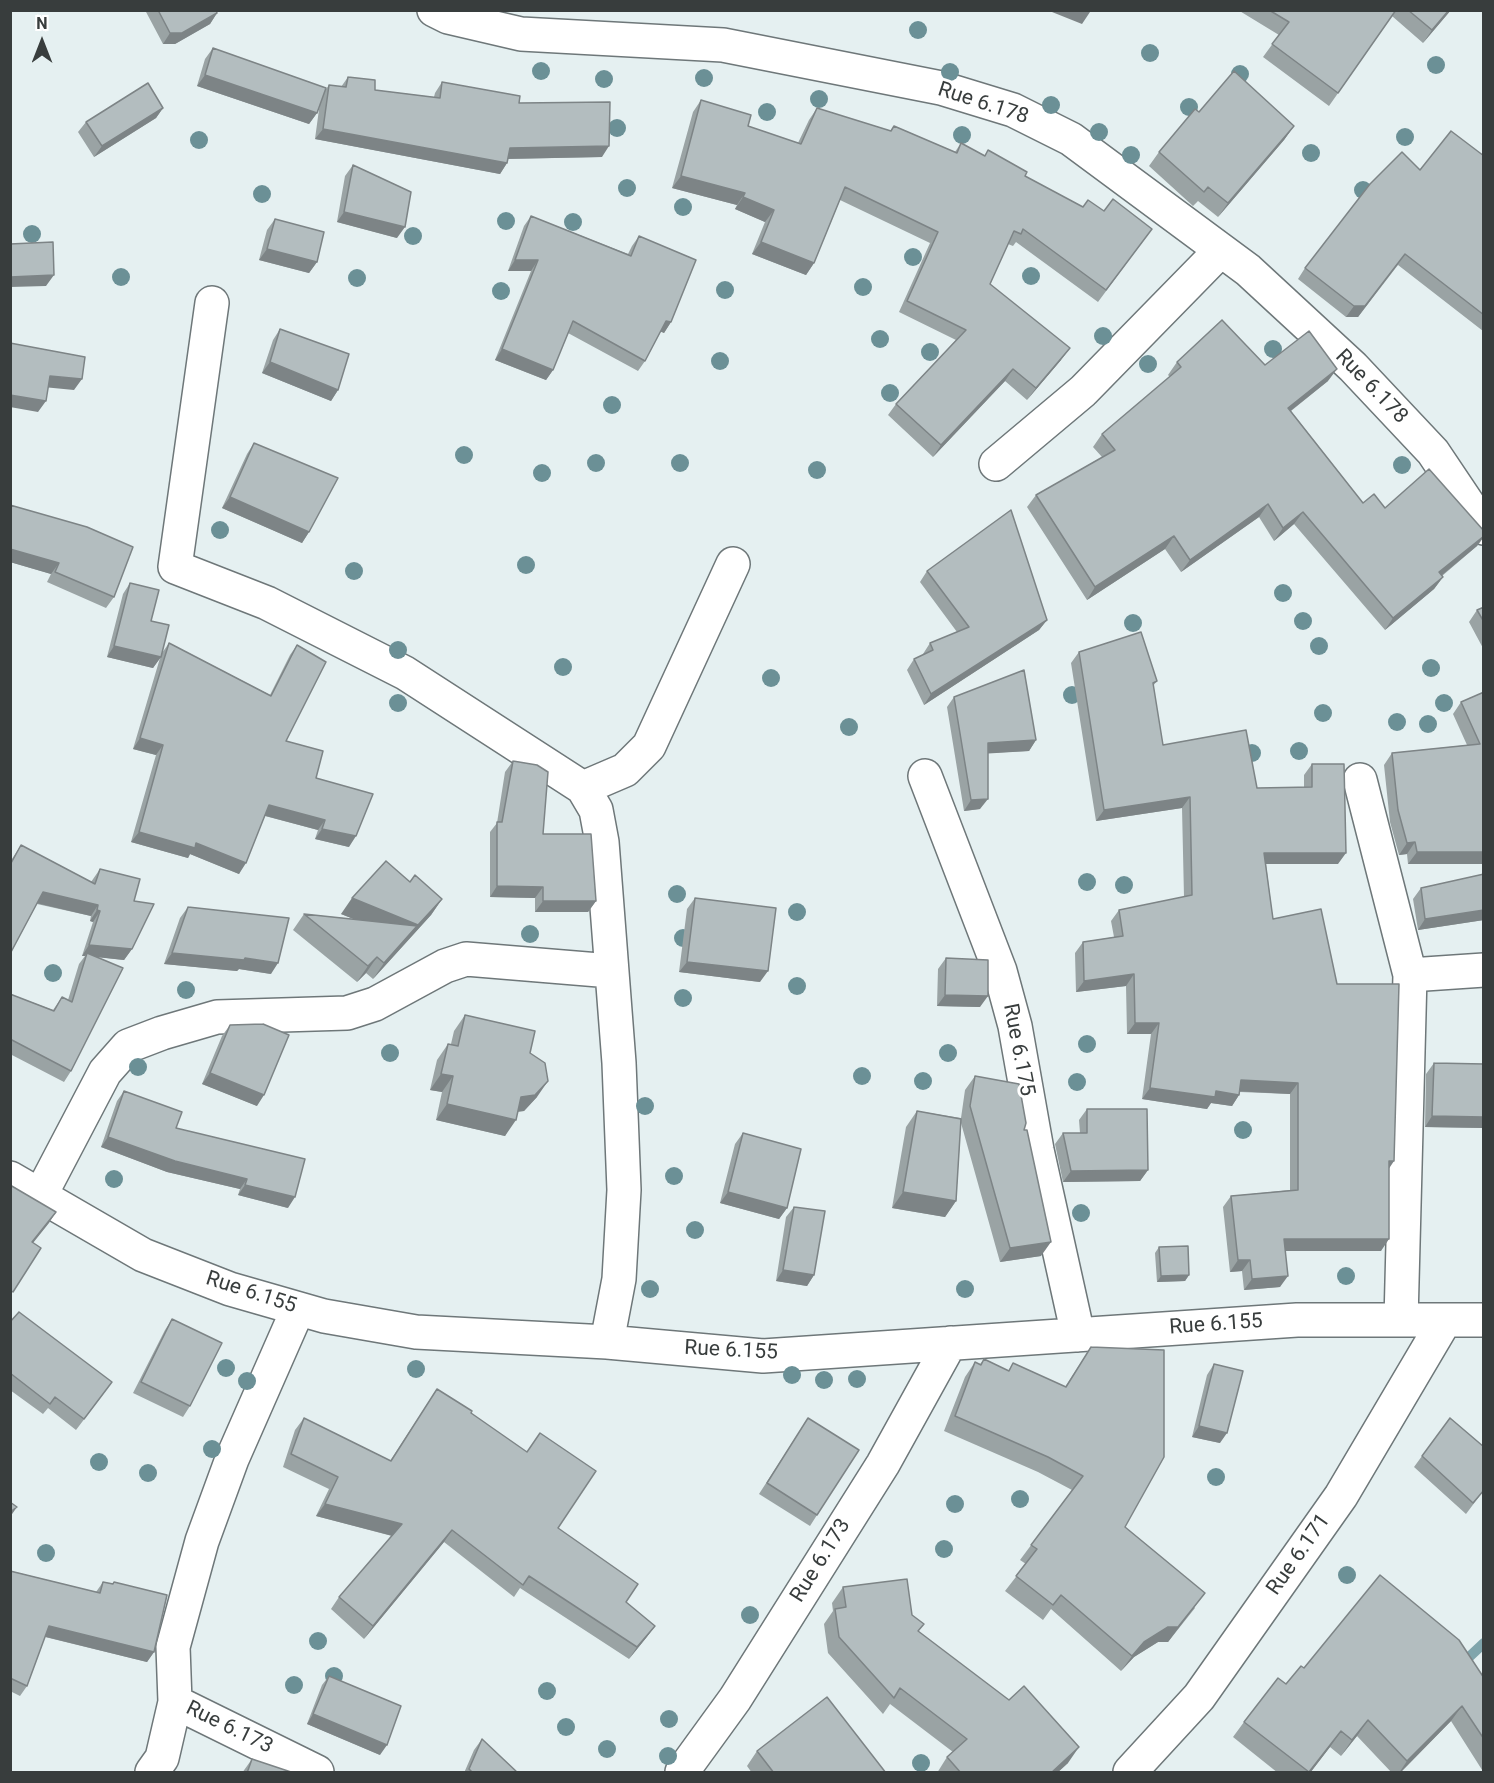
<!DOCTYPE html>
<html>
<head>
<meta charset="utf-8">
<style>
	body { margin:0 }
	#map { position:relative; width:1494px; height:1783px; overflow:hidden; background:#e5f0f1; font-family:Roboto,sans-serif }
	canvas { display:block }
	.frame { position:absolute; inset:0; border:12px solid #383d3d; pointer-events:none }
	.north { position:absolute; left:12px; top:12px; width:60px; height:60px; -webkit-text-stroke:4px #fff; paint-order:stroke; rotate:0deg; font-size:16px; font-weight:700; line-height:24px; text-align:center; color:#383d3d }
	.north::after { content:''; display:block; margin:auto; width:21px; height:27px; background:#383d3d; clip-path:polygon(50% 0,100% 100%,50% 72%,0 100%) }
</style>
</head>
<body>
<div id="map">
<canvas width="1494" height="1783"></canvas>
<div class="frame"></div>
<div class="north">N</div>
</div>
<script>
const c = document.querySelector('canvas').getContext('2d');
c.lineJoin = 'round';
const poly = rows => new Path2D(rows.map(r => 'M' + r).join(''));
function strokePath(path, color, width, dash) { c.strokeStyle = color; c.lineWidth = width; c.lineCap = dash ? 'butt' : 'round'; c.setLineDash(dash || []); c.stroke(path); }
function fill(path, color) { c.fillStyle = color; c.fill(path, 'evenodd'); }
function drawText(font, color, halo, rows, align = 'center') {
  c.font = font + ' Roboto,sans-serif'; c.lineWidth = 6; c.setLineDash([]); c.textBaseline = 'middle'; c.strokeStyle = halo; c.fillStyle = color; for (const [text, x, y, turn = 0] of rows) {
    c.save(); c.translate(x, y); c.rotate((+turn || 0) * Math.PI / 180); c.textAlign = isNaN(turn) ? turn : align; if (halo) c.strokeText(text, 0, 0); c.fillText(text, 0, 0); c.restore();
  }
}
strokePath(poly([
	[1468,1658,1484,1643]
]), '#80a5ac', 10);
const street = poly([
	[434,10,448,17,521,34,723,45,941,88,1013,110,1071,139,1248,270,1353,367,1433,452,1484,528],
	[212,303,175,567,267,603,405,673,583,788,596,810,602,842,619,1063,624,1190,619,1279,607,1342],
	[996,464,1083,391,1221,250],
	[925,776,1000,971,1015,1026,1037,1150,1078,1335],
	[1360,780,1410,975,1401,1320],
	[583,788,625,770,649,746,733,564],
	[1410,975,1484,970],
	[10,1178,143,1255,230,1289,324,1316,416,1332,607,1342,763,1356,1297,1320,1484,1320],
	[40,1196,105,1072,128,1046,162,1033,217,1017,347,1013,375,1004,445,966,466,959,611,971],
	[175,1702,173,1647,202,1541,232,1459,298,1309],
	[152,1772,162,1758,175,1702,317,1772],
	[682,1772,735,1699,883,1464,950,1343],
	[1130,1772,1199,1697,1341,1496,1445,1320]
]);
strokePath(street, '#6e7779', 36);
strokePath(street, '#fff', 33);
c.fillStyle = '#6b9096';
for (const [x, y] of [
	[918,30],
	[1150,53],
	[1436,65],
	[541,71],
	[950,72],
	[1240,74],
	[704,78],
	[604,79],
	[819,99],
	[1051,105],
	[1189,107],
	[767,112],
	[617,128],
	[1099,132],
	[962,135],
	[1405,137],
	[199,140],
	[1311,153],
	[1131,155],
	[627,188],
	[1363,190],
	[262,194],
	[683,207],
	[506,221],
	[573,222],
	[32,234],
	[413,236],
	[913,257],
	[1031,276],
	[121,277],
	[357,278],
	[863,287],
	[725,290],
	[501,291],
	[1103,336],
	[880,339],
	[1273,349],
	[930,352],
	[720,361],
	[1148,364],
	[890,393],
	[612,405],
	[464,455],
	[596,463],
	[680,463],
	[1402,465],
	[817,470],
	[542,473],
	[220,530],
	[526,565],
	[354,571],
	[1283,593],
	[1303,621],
	[1133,623],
	[1319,646],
	[398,650],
	[563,667],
	[1431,668],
	[771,678],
	[1072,695],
	[398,703],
	[1444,703],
	[1323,713],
	[1397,722],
	[1428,724],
	[849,727],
	[1299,751],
	[1252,753],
	[1087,882],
	[1124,885],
	[677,894],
	[797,912],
	[530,934],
	[683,938],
	[53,973],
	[797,986],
	[186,990],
	[683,998],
	[1087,1044],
	[390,1053],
	[948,1053],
	[138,1067],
	[862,1076],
	[923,1081],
	[1077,1082],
	[645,1106],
	[1243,1130],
	[674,1176],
	[114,1179],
	[1081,1213],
	[695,1230],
	[1346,1276],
	[650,1289],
	[965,1289],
	[226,1368],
	[416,1369],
	[792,1375],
	[857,1379],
	[824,1380],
	[247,1381],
	[212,1449],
	[99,1462],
	[148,1473],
	[1216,1477],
	[1020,1499],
	[955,1504],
	[944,1549],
	[46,1553],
	[1347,1575],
	[750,1615],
	[318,1641],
	[334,1676],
	[294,1685],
	[547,1691],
	[669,1719],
	[566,1727],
	[607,1749],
	[668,1756],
	[921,1763]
]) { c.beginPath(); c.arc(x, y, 9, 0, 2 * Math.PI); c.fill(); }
fill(poly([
	[145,10,216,10,217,13,210,24,175,44,163,44],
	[1238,10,1451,10,1423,43,1392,16,1329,106,1263,57,1279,35],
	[213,48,324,92,329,85,341,87,348,77,375,90,434,97,435,93,442,82,519,103,602,157,508,159,507,163,500,174,315,139,320,102,317,113,309,124,197,86,205,59],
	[701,100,748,126,798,143,809,120,817,108,890,131,894,126,955,152,961,143,984,156,988,150,1025,176,1083,207,1104,211,1152,229,1098,302,1016,242,1013,246,1008,244,990,284,1061,360,1027,400,1005,381,933,457,888,415,896,404,956,340,899,312,930,243,840,200,814,263,806,275,752,254,765,222,735,209,737,205,672,188,693,112],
	[163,108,156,118,94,157,78,132,86,122],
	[1199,112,1294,126,1284,140,1218,217,1198,201,1193,206,1149,166,1159,152],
	[1484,156,1483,331,1398,265,1358,317,1346,317,1298,279,1305,268,1420,170],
	[353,165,397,238,337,222,345,176],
	[531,216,628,254,632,246,639,236,671,322,664,333,661,331,645,361,638,371,568,333,553,370,546,380,495,360,531,271,508,271,524,226],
	[275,219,317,262,309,273,259,260,267,230],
	[280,329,338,390,331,401,262,373,273,340],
	[1177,362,1265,365,1328,381,1291,411,1363,503,1484,531,1484,537,1477,546,1442,576,1443,577,1434,589,1385,630,1294,524,1274,541,1259,517,1181,572,1165,549,1087,600,1027,507,1036,495,1102,457,1093,447,1102,434,1170,377,1168,375],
	[254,443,309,532,302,543,222,508,247,454],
	[10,505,114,597,106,608,47,582,51,574,10,562],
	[927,571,1047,620,1039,630,924,705,907,670,914,659,923,655,923,654,930,643,957,632,920,582],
	[130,583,151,621,162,653,169,643,270,695,290,655,297,645,286,741,316,778,349,847,315,839,318,830,265,816,239,874,190,854,188,858,131,842,156,755,133,749,160,658,153,668,107,657,123,594],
	[1484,607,1484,650,1469,622,1477,610],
	[1079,652,1157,681,1153,686,1163,745,1257,788,1304,788,1304,775,1312,764,1338,864,1266,864,1273,919,1337,984,1389,1169,1381,1251,1285,1251,1280,1287,1244,1290,1242,1271,1230,1272,1223,1207,1231,1196,1290,1190,1290,1094,1240,1092,1239,1095,1232,1106,1211,1103,1207,1109,1142,1099,1151,1034,1127,1034,1126,986,1076,992,1075,953,1083,942,1114,937,1111,921,1119,910,1184,897,1182,808,1096,821,1071,663],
	[1484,692,1484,864,1408,864,1407,854,1399,855,1390,822,1384,765,1392,753,1467,745,1453,714,1461,702],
	[954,697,1036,740,1029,751,988,753,980,809,964,811,947,707],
	[513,761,543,834,596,901,588,912,535,912,535,898,490,897,490,832,497,823,505,772],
	[21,845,91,882,100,869,134,901,132,949,124,960,98,957,71,1071,64,1082,10,1054,10,994,53,1010,62,997,68,1000,79,964,85,956,82,956,93,922,90,921,91,916,37,904,10,954,10,862],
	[1484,874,1484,920,1418,930,1413,899,1421,888],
	[410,882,442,899,431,915,373,979,366,973,357,982,293,930,304,914,354,919,341,914],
	[695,898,760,982,679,972,687,909],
	[188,907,271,974,239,969,237,971,164,964,180,918],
	[946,958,980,1007,937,1006,938,969],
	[465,1015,530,1053,537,1097,524,1111,518,1112,505,1136,436,1120,442,1092,430,1090,437,1060,448,1044,451,1044,454,1031],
	[230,1025,257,1106,202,1084,222,1036],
	[1434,1063,1484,1064,1484,1128,1425,1127,1426,1074],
	[975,1076,1024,1130,1041,1256,1000,1262,961,1123,956,1201,945,1217,892,1208,906,1127,917,1111,961,1118,965,1090],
	[124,1091,176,1128,288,1208,238,1195,240,1189,167,1172,101,1147,117,1101],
	[1087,1109,1148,1170,1140,1181,1063,1182,1055,1144,1063,1133,1080,1133,1079,1120],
	[743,1133,787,1208,779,1219,720,1203,735,1144],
	[794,1207,814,1275,807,1286,776,1281,786,1217],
	[1159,1247,1189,1275,1185,1281,1157,1282,1155,1253],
	[172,1319,190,1406,183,1417,133,1393,165,1330],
	[10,1322,104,1393,76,1430,48,1408,43,1414,10,1390],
	[1091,1347,1125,1527,1195,1608,1168,1642,1158,1642,1134,1657,1121,1671,1051,1609,1043,1620,1005,1591,1026,1564,1020,1560,1072,1490,1038,1472,944,1431,965,1377,975,1362,980,1364,984,1359,1008,1371,1013,1363,1065,1387],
	[1214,1364,1220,1443,1192,1437,1207,1375],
	[437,1389,471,1413,558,1528,626,1602,655,1626,646,1638,629,1659,520,1588,514,1597,444,1542,364,1639,331,1609,339,1597,392,1536,316,1516,329,1489,283,1467,295,1430,304,1418,390,1461],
	[808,1418,817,1515,810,1526,759,1494],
	[1422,1456,1484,1490,1466,1514,1414,1467],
	[11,1571,96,1592,103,1582,112,1584,114,1582,154,1652,147,1662,45,1637,27,1686,20,1696,10,1691],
	[843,1587,912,1615,919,1632,1068,1763,1057,1773,937,1773,947,1757,953,1752,890,1704,883,1714,828,1653,824,1624,833,1611,832,1603],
	[1304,1668,1484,1678,1484,1773,1451,1721,1400,1773,1392,1773,1357,1736,1341,1756,1330,1747,1310,1773,1278,1773,1233,1737,1244,1722],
	[329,1676,380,1755,307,1724,322,1685],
	[482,1739,518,1773,464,1773,474,1750],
	[757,1751,886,1773,752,1773,747,1766],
	[252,1759,294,1773,242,1773]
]), '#9aa3a4');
fill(poly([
	[1047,10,1085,10,1090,12,1082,24],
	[1449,10,1451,10,1423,43,1432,30],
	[217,13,210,24,175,44,163,44,170,33],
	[205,75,317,113,309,124,197,86],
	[163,108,156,118,94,157,102,146],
	[1294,126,1284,140,1218,217,1228,203],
	[323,129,507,163,500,174,315,139],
	[609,146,602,157,502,159,510,148],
	[681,176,745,193,737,205,672,188],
	[743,197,774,210,765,222,735,209],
	[344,212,405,227,397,238,337,222],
	[761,242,814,263,806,275,752,254],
	[267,249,317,262,309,273,259,260],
	[1405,254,1358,317,1346,317,1354,306],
	[515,260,538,260,531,271,508,271],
	[54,275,46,286,10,287,10,277],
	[666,321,671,322,664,333,659,331],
	[1070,348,1061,360,1027,400,1036,388],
	[502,349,553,370,546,380,495,360],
	[270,362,338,390,331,401,262,373],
	[1013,369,1005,381,933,457,941,445],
	[1337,369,1328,381,1279,420,1288,408],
	[50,376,82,379,74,390,43,387],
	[10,395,46,401,38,412,10,407],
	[230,497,309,532,302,543,222,508],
	[1268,504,1259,517,1181,572,1190,560],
	[1303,512,1294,524,1274,541,1283,528],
	[1174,536,1165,549,1087,600,1095,587],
	[1484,536,1477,546,1430,585,1439,572],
	[10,549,59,563,51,574,10,562],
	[1443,577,1434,589,1385,630,1393,618],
	[1047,620,1039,630,924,705,931,694],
	[114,646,161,657,153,668,107,657],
	[140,738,163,745,156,755,133,749],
	[1036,740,1029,751,980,754,988,743],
	[1190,797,1182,808,1096,821,1104,810],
	[988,799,980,809,964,811,971,800],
	[269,805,325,820,318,830,262,815],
	[322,829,356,836,349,847,315,839],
	[139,832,196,843,246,863,239,874,190,854,188,858,131,842],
	[1415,842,1407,854,1399,855,1407,843],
	[1417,852,1484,852,1484,864,1408,864],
	[1264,853,1346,853,1338,864,1256,864],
	[497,886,543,887,535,898,490,897],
	[43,892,98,905,91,916,36,903],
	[352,898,442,899,431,915,373,979,384,963,405,940,341,914],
	[543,901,596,901,588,912,535,912],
	[97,910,100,911,93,922,90,921],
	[1484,910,1484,920,1418,930,1425,919],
	[89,945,132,949,124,960,86,956,87,953,85,956,82,956],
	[172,953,245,958,278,963,271,974,239,969,237,971,164,964],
	[377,957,366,973,357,982,368,966],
	[687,962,768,971,760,982,679,972],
	[1134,974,1126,986,1076,992,1084,981],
	[945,995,988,996,980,1007,937,1006],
	[1135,1023,1159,1023,1151,1034,1127,1034],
	[210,1073,264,1095,257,1106,202,1084],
	[441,1074,453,1076,442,1092,430,1090],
	[1241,1080,1298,1083,1290,1094,1233,1091],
	[548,1081,537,1097,524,1111,510,1112,521,1097],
	[1150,1088,1216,1091,1239,1095,1232,1106,1211,1103,1207,1109,1142,1099],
	[447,1104,516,1120,505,1136,436,1120],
	[1432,1116,1484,1117,1484,1128,1425,1127],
	[108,1137,247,1179,240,1189,167,1172,101,1147],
	[1389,1161,1394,1161,1386,1173],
	[1148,1170,1140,1181,1063,1182,1071,1171],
	[245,1185,295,1197,288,1208,238,1195],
	[728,1192,787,1208,779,1219,720,1203],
	[903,1192,956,1201,945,1217,892,1208],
	[56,1212,49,1223,25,1253,32,1242],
	[1284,1239,1389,1239,1381,1251,1276,1251],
	[1051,1242,1041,1256,1000,1262,1010,1248],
	[1238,1260,1250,1260,1242,1271,1230,1272],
	[783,1270,814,1275,807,1286,776,1281],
	[1189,1275,1185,1281,1157,1282,1161,1276],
	[1288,1276,1280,1287,1244,1290,1252,1279],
	[1199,1426,1227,1433,1220,1443,1192,1437],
	[325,1504,402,1524,393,1536,316,1516],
	[17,1507,10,1517,10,1512],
	[452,1530,444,1542,364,1639,373,1626],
	[1205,1593,1168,1642,1158,1642,1134,1657,1121,1671,1132,1656,1144,1642],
	[49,1626,154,1652,147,1662,42,1636],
	[655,1626,646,1638,629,1659,637,1647],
	[1462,1706,1451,1721,1400,1773,1399,1773,1407,1761],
	[313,1714,387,1745,380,1755,307,1724],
	[1368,1720,1357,1736,1341,1756,1352,1740],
	[1341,1731,1330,1747,1310,1773,1308,1773],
	[1079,1747,1068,1763,1057,1773,1051,1773]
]), '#7d8486');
const building = poly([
	[158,10,216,10,217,13,182,33,170,33,158,10],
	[1269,10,1396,10,1338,93,1272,44,1289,22,1269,10],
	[1408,10,1449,10,1432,30,1408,10],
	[213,48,326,88,317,113,205,75,213,48],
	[1234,71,1294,126,1228,203,1208,187,1204,192,1159,152,1195,109,1199,112,1234,71],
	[348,77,375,80,375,90,440,98,442,82,520,96,519,103,610,102,609,146,510,148,507,163,323,129,329,85,346,87,348,77],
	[148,83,163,108,102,146,86,122,148,83],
	[701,100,751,115,748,126,801,144,817,108,891,131,894,126,957,153,961,143,985,156,988,150,1027,172,1025,176,1083,207,1088,200,1104,211,1113,199,1152,229,1106,290,1023,229,1021,234,1014,231,990,284,1070,348,1036,388,1013,369,941,445,896,404,966,330,907,301,938,232,845,187,814,263,761,242,774,210,743,197,745,193,681,176,701,100],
	[1451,131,1484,156,1484,315,1405,254,1365,306,1354,306,1305,268,1370,184,1402,152,1420,170,1451,131],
	[353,165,411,192,405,227,344,212,353,165],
	[531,216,631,256,639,236,696,260,671,322,666,321,645,361,573,321,553,370,502,349,538,260,515,260,531,216],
	[275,219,324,232,317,262,267,249,275,219],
	[53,242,54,275,10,277,10,244,53,242],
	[1222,320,1265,365,1309,331,1337,369,1288,408,1363,503,1374,494,1385,508,1429,469,1484,531,1484,536,1439,572,1443,577,1393,618,1303,512,1283,528,1268,504,1190,560,1174,536,1095,587,1036,495,1115,450,1102,434,1181,367,1177,362,1222,320],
	[280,329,349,354,338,390,270,362,280,329],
	[10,343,85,357,82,379,50,376,46,401,10,395,10,343],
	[254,443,338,478,309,532,230,497,254,443],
	[10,505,87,527,133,547,114,597,55,572,59,563,10,549,10,505],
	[1011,510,1047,620,931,694,914,659,933,650,930,643,969,627,927,571,1011,510],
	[130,583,159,590,151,621,169,625,161,657,114,646,130,583],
	[1484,607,1484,622,1477,610,1484,607],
	[1141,632,1157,681,1153,683,1163,745,1246,730,1257,788,1312,787,1312,764,1344,764,1346,853,1264,853,1273,919,1321,909,1337,984,1399,984,1394,1161,1389,1161,1389,1239,1284,1239,1288,1276,1252,1279,1250,1260,1238,1260,1231,1196,1298,1190,1298,1083,1241,1080,1239,1095,1216,1091,1215,1097,1150,1088,1159,1023,1135,1023,1134,974,1084,981,1083,942,1123,936,1119,910,1192,895,1190,797,1104,810,1079,652,1141,632],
	[169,643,271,696,297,645,326,662,286,741,323,751,316,778,373,794,356,836,322,829,325,820,269,805,246,863,196,843,195,848,139,832,163,745,140,738,169,643],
	[1024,670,1036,740,988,743,988,799,971,800,954,697,1024,670],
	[1484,692,1484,852,1417,852,1415,842,1407,843,1398,810,1392,753,1480,744,1461,702,1484,692],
	[513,761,537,765,548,772,543,834,591,834,596,901,543,901,543,887,497,886,497,822,502,822,513,761],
	[21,845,95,884,100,869,140,879,134,901,154,904,132,949,89,945,100,911,97,910,98,905,43,892,10,954,10,865,21,845],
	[386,861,410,882,415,875,442,899,418,925,352,898,386,861],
	[1484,874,1484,910,1425,919,1421,888,1484,874],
	[695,898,776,908,768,971,687,962,695,898],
	[188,907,289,918,278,963,245,958,244,960,172,953,188,907],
	[304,914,417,926,384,963,377,957,368,966,304,914],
	[87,953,123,968,71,1071,10,1039,10,994,54,1011,62,997,72,1002,87,953],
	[946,958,988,960,988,996,945,995,946,958],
	[465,1015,535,1031,530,1053,545,1063,548,1081,535,1095,521,1097,516,1120,447,1104,453,1076,441,1074,448,1044,458,1046,465,1015],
	[263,1024,289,1035,264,1095,210,1073,230,1025,263,1024],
	[1434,1063,1484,1064,1484,1117,1432,1116,1434,1063],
	[975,1076,1019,1084,1026,1123,1024,1130,1027,1130,1051,1242,1010,1248,970,1106,975,1076],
	[124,1091,182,1112,176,1128,305,1159,295,1197,245,1185,247,1179,175,1161,108,1137,124,1091],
	[1087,1109,1147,1109,1148,1170,1071,1171,1063,1133,1087,1133,1087,1109],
	[917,1111,961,1119,956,1201,903,1192,917,1111],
	[743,1133,801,1149,787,1208,728,1192,743,1133],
	[10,1185,56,1212,32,1242,41,1248,13,1292,10,1290,10,1185],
	[794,1207,825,1211,814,1275,783,1270,794,1207],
	[1188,1246,1189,1275,1161,1276,1159,1247,1188,1246],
	[19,1312,112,1382,84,1419,55,1397,50,1404,10,1373,10,1322,19,1312],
	[172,1319,222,1343,190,1406,141,1382,172,1319],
	[1091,1347,1164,1350,1164,1457,1125,1527,1205,1593,1178,1627,1168,1627,1144,1642,1132,1656,1061,1595,1053,1605,1016,1576,1037,1549,1031,1545,1083,1476,1048,1457,955,1416,975,1362,981,1365,984,1359,1009,1371,1013,1363,1066,1387,1091,1347],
	[1214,1364,1243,1371,1227,1433,1199,1426,1214,1364],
	[437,1389,472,1411,471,1413,527,1452,540,1433,596,1471,558,1528,638,1584,626,1602,655,1626,637,1647,529,1576,523,1585,452,1530,373,1626,339,1597,402,1524,325,1504,338,1477,291,1454,304,1418,391,1461,437,1389],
	[808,1418,859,1450,817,1515,767,1483,808,1418],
	[1450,1418,1484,1447,1484,1490,1473,1503,1422,1456,1450,1418],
	[10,1502,17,1507,10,1512,10,1502],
	[10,1571,100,1593,103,1582,113,1584,114,1582,167,1595,154,1652,49,1626,27,1686,10,1678,10,1571],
	[1380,1575,1459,1640,1484,1678,1484,1739,1462,1706,1407,1761,1368,1720,1352,1740,1341,1731,1309,1772,1244,1722,1278,1678,1286,1684,1301,1666,1304,1668,1380,1575],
	[907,1579,912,1615,924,1624,918,1631,1009,1700,1024,1686,1079,1747,1051,1773,961,1773,947,1757,967,1739,900,1688,894,1698,839,1637,835,1609,846,1607,843,1587,907,1579],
	[329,1676,401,1706,387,1745,313,1714,329,1676],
	[827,1697,886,1773,774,1773,757,1751,827,1697],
	[482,1739,518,1773,473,1773,469,1769,482,1739],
	[252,1759,294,1773,247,1773,252,1759]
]);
fill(building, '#b3bdbf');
strokePath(building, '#7d8486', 1.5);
drawText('21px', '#383d3d', '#fff', [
	["Rue 6.178",983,104,18],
	["Rue 6.178",1371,387,46],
	["Rue 6.175",1018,1050,79],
	["Rue 6.155",251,1293,18],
	["Rue 6.155",1216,1325,-4],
	["Rue 6.155",731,1351,3],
	["Rue 6.171",1299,1555,-55],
	["Rue 6.173",821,1561,-58],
	["Rue 6.173",229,1728,26]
]);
</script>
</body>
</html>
